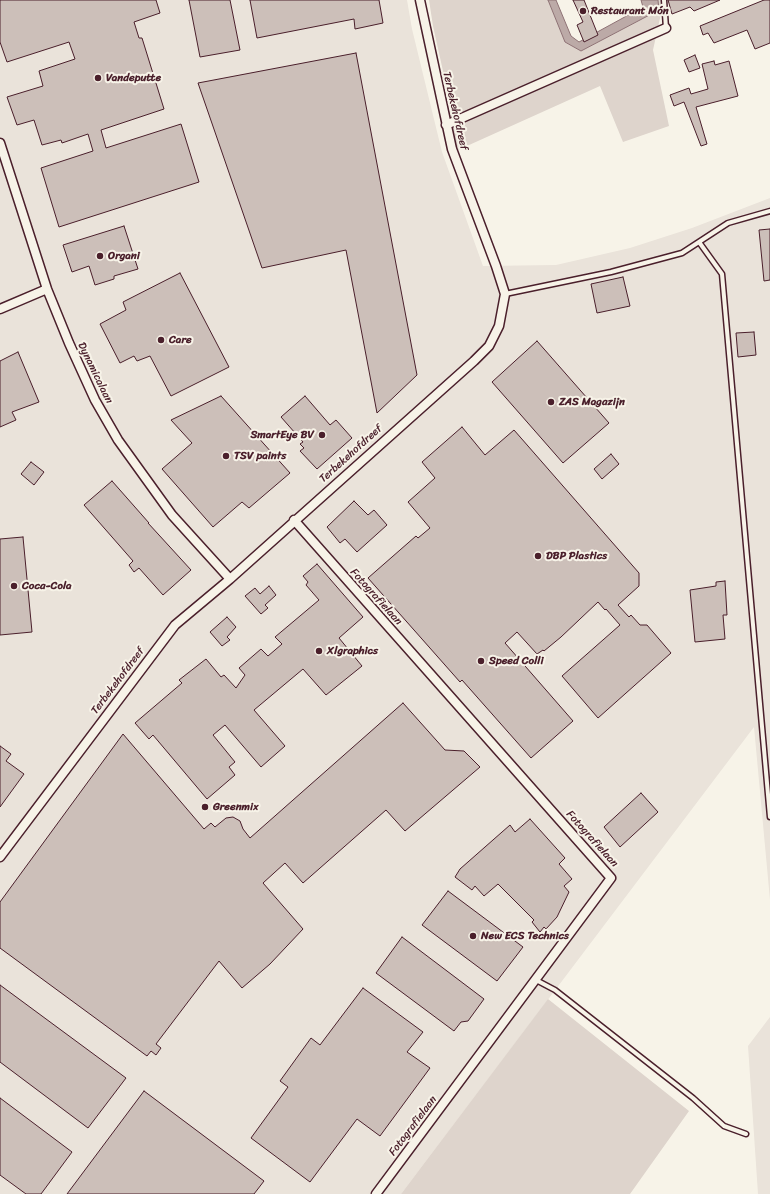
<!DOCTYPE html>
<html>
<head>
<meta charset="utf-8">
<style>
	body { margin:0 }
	canvas { display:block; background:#f7f3e8 }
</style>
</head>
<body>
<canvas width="770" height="1194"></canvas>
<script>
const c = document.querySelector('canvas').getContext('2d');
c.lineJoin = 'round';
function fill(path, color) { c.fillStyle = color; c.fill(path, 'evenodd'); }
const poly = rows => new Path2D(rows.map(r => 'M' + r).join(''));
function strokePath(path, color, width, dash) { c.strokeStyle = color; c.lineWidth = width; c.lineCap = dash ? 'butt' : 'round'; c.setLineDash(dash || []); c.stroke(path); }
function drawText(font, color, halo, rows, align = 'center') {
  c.font = font + ' Sriracha,sans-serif'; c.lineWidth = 4; c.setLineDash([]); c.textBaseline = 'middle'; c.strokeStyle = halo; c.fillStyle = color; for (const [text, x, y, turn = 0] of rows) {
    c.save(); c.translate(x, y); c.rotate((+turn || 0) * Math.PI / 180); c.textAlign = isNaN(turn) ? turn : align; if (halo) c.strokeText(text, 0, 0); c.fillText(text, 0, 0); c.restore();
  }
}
fill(poly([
	[0,0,407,0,412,29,442,152,483,266,556,265,630,248,692,228,770,198,770,900,754,727,401,1194,0,1194],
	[770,1017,770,1194,758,1194,748,1046]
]), '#eae3da');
fill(poly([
	[429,0,548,0,565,42,581,51,659,10,658,0,664,0,653,50,669,126,623,142,600,86,458,150,446,125,451,107,433,26],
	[548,999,689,1111,630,1194,401,1194]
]), '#ded4cc');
const water = poly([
	[548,0,556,0,571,36,579,42,643,7,641,0,658,0,659,10,581,51,565,42,548,0]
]);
fill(water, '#bcaaa7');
strokePath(water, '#8e7275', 1);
const building = poly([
	[0,0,156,0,160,13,134,22,139,38,142,38,164,109,101,130,106,148,181,124,199,182,59,227,41,168,93,151,88,134,62,143,61,140,42,145,34,120,17,125,7,97,43,86,39,71,75,59,69,42,7,62,0,42,0,0],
	[189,0,230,0,240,50,200,57,189,0],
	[250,0,379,0,383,23,355,29,354,19,257,38,250,0],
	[573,0,584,0,598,35,584,42,577,25,583,22,573,0],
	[668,0,720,0,694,11,690,7,672,14,668,0],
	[764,0,770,0,770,43,755,49,747,30,714,43,708,33,703,35,700,26,764,0],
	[356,53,417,375,377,413,346,250,262,268,198,83,356,53],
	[695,55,700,68,689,72,684,60,695,55],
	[714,61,715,65,729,61,738,96,696,107,707,144,701,146,684,102,674,106,670,95,689,88,691,94,708,89,702,64,714,61],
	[124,226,138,269,114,276,114,279,95,285,89,266,72,272,63,245,124,226],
	[770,229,770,280,764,281,759,230,770,229],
	[180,273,229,367,171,396,150,356,137,361,134,356,120,363,100,324,126,310,123,302,180,273],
	[623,277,630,306,597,313,591,284,623,277],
	[754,332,756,355,738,357,736,333,754,332],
	[537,341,609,423,563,463,492,382,537,341],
	[18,352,39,402,12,412,16,420,0,427,0,361,18,352],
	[221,396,290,473,249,508,242,502,213,527,162,469,192,443,171,420,221,396],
	[305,396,330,425,336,420,352,438,317,469,300,451,304,448,300,444,303,442,281,417,305,396],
	[462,427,485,455,514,430,639,573,639,586,618,605,629,617,631,615,640,625,647,625,671,653,598,718,562,676,620,625,606,609,605,610,598,602,561,637,544,651,543,650,537,654,517,632,505,643,573,721,531,758,462,680,460,682,368,578,416,536,418,538,430,528,408,502,435,478,422,462,462,427],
	[611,454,619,464,602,479,594,469,611,454],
	[31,462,44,472,34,485,21,474,31,462],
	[112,481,149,523,148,523,191,570,163,595,139,568,134,572,129,565,133,561,84,505,112,481],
	[354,501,368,515,374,510,387,525,357,552,345,539,340,543,327,527,354,501],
	[23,537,32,632,0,635,0,539,23,537],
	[317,564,363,617,339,638,362,666,326,695,303,669,254,710,285,746,261,767,225,725,213,735,235,762,229,767,235,775,207,799,153,735,149,739,135,723,182,683,179,680,206,659,221,677,224,675,236,688,245,675,239,668,261,649,268,656,282,644,275,637,319,600,306,585,308,582,303,576,317,564],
	[725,581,727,615,723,615,725,639,695,642,690,590,716,586,716,582,725,581],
	[269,586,276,595,265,605,268,608,261,614,245,596,255,588,260,594,269,586],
	[227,617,236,627,227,637,230,640,222,646,210,632,227,617],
	[403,703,445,750,464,751,480,767,405,831,386,810,303,883,285,863,263,883,303,929,270,964,242,988,219,961,156,1044,161,1048,156,1055,151,1051,147,1056,0,948,0,902,123,734,204,829,211,823,215,827,226,818,233,817,240,821,243,829,250,838,403,703],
	[0,746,11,754,6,761,24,774,0,807,0,746],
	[641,793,658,812,620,847,604,827,641,793],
	[530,819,565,858,559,864,572,879,564,886,569,892,557,917,546,929,544,927,540,932,532,922,534,920,498,884,484,896,475,886,472,890,455,877,460,869,510,825,515,832,530,819],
	[448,891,523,947,497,981,422,925,448,891],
	[402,937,484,999,468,1021,461,1022,454,1031,376,973,402,937],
	[0,985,126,1078,88,1128,0,1062,0,985],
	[363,988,423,1032,407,1052,430,1068,380,1136,357,1119,310,1182,251,1138,288,1087,280,1081,311,1038,320,1045,363,988],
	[144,1091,264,1181,254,1194,67,1194,144,1091],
	[0,1098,72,1152,41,1194,26,1194,0,1175,0,1098]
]);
fill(building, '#ccbfb9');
strokePath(building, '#4a1f2b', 1);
const lane = poly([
	[664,0,666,28],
	[699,242,722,274,770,817],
	[505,294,611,272,682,253,728,223,770,211],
	[536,980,555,990,693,1098,724,1126,746,1134]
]);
const street = poly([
	[446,125,666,28],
	[0,143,47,289,69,343,95,400,118,440,172,515,230,579],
	[0,309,47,289],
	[294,520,611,878,376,1194],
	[0,857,175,625,230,579,474,361,489,346,499,326,505,294,496,266,452,149,420,0]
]);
strokePath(lane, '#4a1f2b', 7);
strokePath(street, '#4a1f2b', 11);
strokePath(lane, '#f7f3e8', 4);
strokePath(street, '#f7f3e8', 8);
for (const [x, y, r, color] of [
	[583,11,4,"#4a1f2b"],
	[98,78,4,"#4a1f2b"],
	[100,256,4,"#4a1f2b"],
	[161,340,4,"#4a1f2b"],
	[551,402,4,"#4a1f2b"],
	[322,435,4,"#4a1f2b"],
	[226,456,4,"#4a1f2b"],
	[538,556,4,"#4a1f2b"],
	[14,586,4,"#4a1f2b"],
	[319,651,4,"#4a1f2b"],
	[481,661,4,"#4a1f2b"],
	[205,807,4,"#4a1f2b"],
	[473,936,4,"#4a1f2b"]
]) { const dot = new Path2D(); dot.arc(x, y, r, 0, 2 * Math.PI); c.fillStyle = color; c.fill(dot); strokePath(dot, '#f7f3e8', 1.5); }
drawText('bold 11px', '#4a1f2b', '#f7f3e8', [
	["Restaurant Món",591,11],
	["Vandeputte",106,78],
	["Organi",108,256],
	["Care",169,340],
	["ZAS Magazijn",559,402],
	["SmartEye BV",314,435,"right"],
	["TSV paints",234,456],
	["DBP Plastics",546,556],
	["Coca-Cola",22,586],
	["Xlgraphics",327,651],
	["Speed Colli",489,661],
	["Greenmix",213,807],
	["New ECS Technics",481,936]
], 'left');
drawText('11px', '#4a1f2b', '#f7f3e8', [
	["Terbekehofdreef",455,111,77],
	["Dynamicalaan",95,373,64],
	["Terbekehofdreef",351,454,-42],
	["Fotografielaan",376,597,48],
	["Terbekehofdreef",118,681,-53],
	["Fotografielaan",592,839,48],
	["Fotografielaan",413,1126,-53]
]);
</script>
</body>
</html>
